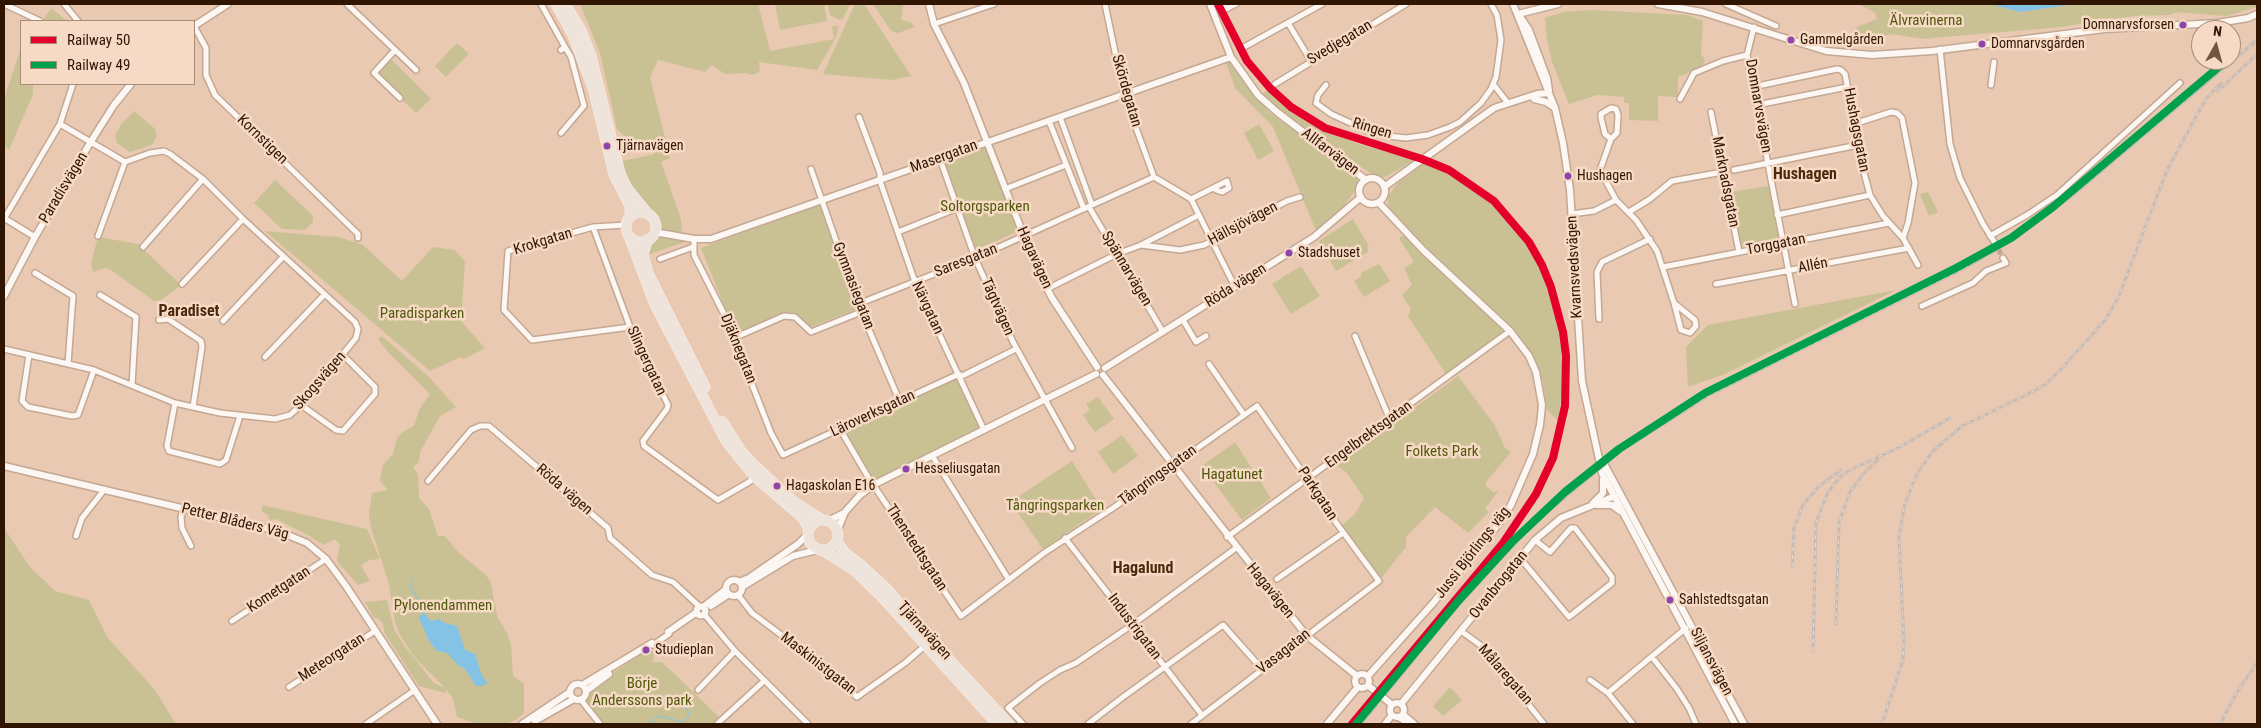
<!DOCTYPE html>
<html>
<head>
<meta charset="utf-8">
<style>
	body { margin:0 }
	#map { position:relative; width:2261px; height:728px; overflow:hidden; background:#e9c9b2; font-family:"Roboto Condensed",sans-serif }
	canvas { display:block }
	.frame { position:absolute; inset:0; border:5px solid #301602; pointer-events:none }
	.legend { position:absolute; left:20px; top:20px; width:175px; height:65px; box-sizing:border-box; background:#f7dac5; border:1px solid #a78c77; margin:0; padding:6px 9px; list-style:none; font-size:15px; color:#301602 }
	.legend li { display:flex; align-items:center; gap:10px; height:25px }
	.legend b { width:25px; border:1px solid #a78c77 }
	.north { position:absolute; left:2191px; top:20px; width:50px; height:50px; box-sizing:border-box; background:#f7dac5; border:1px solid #a78c77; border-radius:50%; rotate:7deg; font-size:14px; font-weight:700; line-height:20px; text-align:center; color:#301602 }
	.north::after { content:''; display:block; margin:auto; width:18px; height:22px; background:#715540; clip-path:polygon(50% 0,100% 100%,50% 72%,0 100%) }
</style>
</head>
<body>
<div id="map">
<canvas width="2261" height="728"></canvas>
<div class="frame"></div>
<ul class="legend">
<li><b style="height:6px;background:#e4002b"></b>Railway 50</li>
<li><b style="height:6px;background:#029f4d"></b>Railway 49</li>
</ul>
<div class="north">N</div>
</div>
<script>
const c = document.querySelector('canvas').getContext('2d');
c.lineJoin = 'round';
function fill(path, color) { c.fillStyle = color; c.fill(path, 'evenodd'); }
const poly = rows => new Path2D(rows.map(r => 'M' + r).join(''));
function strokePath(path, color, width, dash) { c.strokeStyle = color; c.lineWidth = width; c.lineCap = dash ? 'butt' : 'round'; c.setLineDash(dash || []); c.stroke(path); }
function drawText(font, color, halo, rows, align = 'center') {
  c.font = font + ' "Roboto Condensed",sans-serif'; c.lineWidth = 5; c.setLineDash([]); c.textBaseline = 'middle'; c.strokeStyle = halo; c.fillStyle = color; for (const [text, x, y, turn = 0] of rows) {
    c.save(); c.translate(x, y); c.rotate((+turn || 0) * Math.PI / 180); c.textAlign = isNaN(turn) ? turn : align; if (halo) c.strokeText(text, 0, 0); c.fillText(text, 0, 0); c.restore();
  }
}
fill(poly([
	[580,4,758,4,770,51,834,39,832,26,839,26,835,39,817,70,759,62,760,72,752,75,746,73,725,74,712,65,705,72,658,60,650,77,670,158,661,162,681,219,682,236,688,241,650,254,645,252,647,245,655,235,658,226,654,215,650,212,624,175,623,161,654,154,654,149,637,151,633,137,624,136,617,129,600,53],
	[775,4,824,4,827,21,780,30],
	[828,4,850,4,844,17,840,20,830,15],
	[855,4,864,4,911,76,892,80,823,74],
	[873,4,903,4,901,20,910,22,915,27,898,33,891,31],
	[1859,4,1989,4,2020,12,2076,4,2257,4,2257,7,2226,16,2176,12,2170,15,2135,16,2061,27,1943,37,1926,39,1890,34,1854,45,1857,27,1877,19,1875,13],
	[51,8,67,21,43,20],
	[1592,10,1687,15,1703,21,1701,54,1705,60,1702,67,1678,77,1678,97,1658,96,1658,121,1629,120,1629,103,1624,103,1624,97,1597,95,1569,104,1552,62,1547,40,1545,18,1563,12],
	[457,43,469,54,446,77,435,66],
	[21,48,21,84,33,84,33,94,9,150,4,146,4,99],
	[391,59,431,99,416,113,376,74],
	[1232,59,1245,83,1269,112,1334,159,1358,180,1356,189,1341,210,1317,233,1273,127,1235,88,1225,60],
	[1268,90,1289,110,1324,131,1356,143,1414,160,1387,176,1383,177,1370,173,1279,110,1262,94],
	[134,111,154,128,157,136,152,145,130,152,117,143,115,135,122,123],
	[1259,124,1274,151,1258,160,1244,133],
	[986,142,1021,230,973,251,940,159],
	[1423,164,1447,173,1492,204,1526,244,1539,266,1548,288,1560,333,1563,380,1558,421,1547,410,1543,382,1528,348,1504,320,1419,241,1388,206,1388,196,1398,183],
	[275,180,313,216,313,222,305,230,282,229,254,203],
	[1769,186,1779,237,1774,242,1746,247,1740,244,1730,192],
	[1928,192,1938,212,1929,216,1920,194],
	[822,204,859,308,808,328,792,315,736,336,701,248],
	[1353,219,1369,246,1367,248,1369,251,1336,271,1319,241],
	[265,231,339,237,363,245,402,281,433,247,455,250,465,262,461,321,485,348,464,359,461,357,430,371],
	[1405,235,1499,321,1503,330,1499,336,1446,374,1408,316,1411,309,1402,295,1412,285,1404,268,1414,262,1400,240,1400,237],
	[98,237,138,244,181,285,161,300,154,301,111,270,105,268,93,272,91,263],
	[1379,264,1390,281,1364,297,1354,281,1362,276,1361,273],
	[1301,266,1320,296,1291,314,1272,284],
	[1896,290,1725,374,1688,387,1686,347,1708,325],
	[382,336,428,376,456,407,440,416,420,452,419,462,413,467,418,474,419,498,429,509,438,536,445,536,459,553,486,575,491,583,497,616,507,633,511,645,513,676,524,684,524,713,516,720,506,724,478,724,457,717,453,699,446,689,446,693,419,686,385,634,383,624,379,619,373,617,365,602,387,600,394,629,403,644,434,683,445,688,414,657,399,633,395,622,389,584,371,528,369,514,372,493,388,490,380,481,383,465,393,454,397,438,403,432,414,426,419,410,430,394,388,352,378,339],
	[959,374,984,430,875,484,840,429],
	[1458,376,1494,424,1505,448,1511,452,1486,482,1486,486,1493,492,1498,491,1485,509,1489,512,1468,533,1435,507,1406,537,1406,547,1379,581,1339,528,1355,514,1364,498,1346,472,1336,465],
	[1098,397,1114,419,1095,432,1083,415,1090,410,1086,404],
	[1122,435,1138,456,1113,474,1098,452],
	[1235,442,1271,498,1242,520,1202,466],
	[1072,461,1102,509,1043,549,1010,502],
	[262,505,367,529,380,559,369,560,361,566,370,581,358,585,337,561,340,545,335,539,323,545,308,535,276,519,270,520,267,514,262,512],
	[4,528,30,567,55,591,89,600,108,638,155,690,176,724,4,724],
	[650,648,655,654,652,662,662,662,722,720,717,724,603,724,581,700,585,696,586,691],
	[1450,687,1462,700,1443,716,1433,706]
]), '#c9c193');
fill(poly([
	[1989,4,2076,4,2020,12],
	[423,612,431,621,439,619,445,623,457,626,465,650,475,654,482,676,488,683,481,686,476,686,465,669,459,666,447,653,437,651,429,641,419,618]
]), '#84c3e6');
strokePath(poly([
	[412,579,410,587,421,603,423,612],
	[647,724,659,716,682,722,689,715,686,707,664,696]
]), '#84c3e6', 1);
strokePath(poly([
	[1995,243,2003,258]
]), '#c4a58f', 5, [5, 2.5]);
const minor = poly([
	[4,4,40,21],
	[64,4,78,21],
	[347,4,416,70],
	[541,4,565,47,561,50],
	[1105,4,1124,95,1154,177,1191,199,1235,287],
	[1224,4,1226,9,1236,4],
	[1726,4,1776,26],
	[1288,23,1311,61],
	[934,24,994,4],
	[194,26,206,48,206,75,215,95,358,234,358,238],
	[1754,27,1747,55,1795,304],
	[1244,47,1322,4],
	[1940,49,1950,144,1960,178,1983,224,1995,243],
	[395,50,374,73,400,98],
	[1275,84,1406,4],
	[1493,84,1508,103],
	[1326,85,1318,95,1316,103,1331,114,1366,130,1388,136,1406,138,1428,135,1450,127,1460,122,1481,103,1491,89,1496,77,1501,40,1497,15,1491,4],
	[1991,85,1994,62],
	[1753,87,1837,69,1841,70,1845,74,1863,169,1870,195,1883,216,1903,238,1918,265],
	[1680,99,1694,73,1723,61,1747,55],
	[1757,105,1847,87],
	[1711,112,1739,252],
	[859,117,880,173,880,181,915,282,984,430],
	[1060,117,1092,205],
	[1049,121,1084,209],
	[60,124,125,162],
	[1854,124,1891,112,1897,113,1902,118,1915,183,1908,223,1903,238],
	[561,133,584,106,571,57,565,47],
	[1611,139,1605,134,1601,118,1601,114,1611,108,1616,109,1618,115,1617,133,1611,139,1600,170,1616,200,1636,220,1657,251,1674,303],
	[940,159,975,258,1013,342,1072,448],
	[811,169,858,304,900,402],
	[1734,170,1858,145],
	[1005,189,1066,165],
	[1191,199,1227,181,1229,188,1222,192,1216,190,1214,188],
	[1089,207,1163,332],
	[1629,212,1650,199,1672,181,1723,172],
	[1571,214,1594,211,1616,200],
	[1777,215,1870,195],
	[4,218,35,237],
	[4,219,60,124,73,84],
	[626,225,593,227,508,251,504,310,532,340,630,327],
	[593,227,630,327,668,405,667,409,643,441,644,446,718,500,749,482,755,477],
	[898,232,958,208],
	[1990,236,2027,215,2057,195,2180,83],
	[694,239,694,255,727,320,771,433,783,455,959,374],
	[1141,245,1199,215],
	[143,247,203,179],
	[660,259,693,247],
	[1663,267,1889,223],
	[35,273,73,296,68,364],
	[182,284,243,219],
	[1716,284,1909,248],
	[1047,289,1117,254,1141,245,1180,250,1204,245,1287,201,1300,197],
	[100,295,136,317,132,385],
	[1674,303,1695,320,1696,326,1690,333,1681,330,1674,303],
	[858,304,975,258,1154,177],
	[1922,306,1973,283,1986,271,2006,263,2003,258],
	[1599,319,1597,272,1602,262,1650,239],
	[159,320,168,319,201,341,202,347,193,407],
	[1183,320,1196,342,1206,336],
	[223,321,283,257],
	[1355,336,1390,420],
	[734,338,784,316,795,317,811,332,861,312],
	[4,349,94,370,175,403,220,413,275,419,290,415,301,405,356,338,358,329,355,322,243,219,203,179,170,154,164,151,150,153,125,162,98,236],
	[29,355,22,401,28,407,72,416,78,415,94,370],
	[265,357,324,295],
	[1209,364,1244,415],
	[960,377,1016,349],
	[175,403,167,446,169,451,220,464,226,460,240,416],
	[301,405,336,430,343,431,375,394,375,387,343,355],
	[840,429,868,477,961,616,1044,553,1113,508,1257,406,1308,480,1312,490,1379,581,1191,724],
	[933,457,1009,580],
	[428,481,471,430,480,426,489,426,608,528,610,538,652,575,673,582,700,607],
	[183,509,181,517,182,528,191,546],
	[76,536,82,518,104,490],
	[1227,537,1510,331],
	[1065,538,1202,715],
	[1520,558,1569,617,1612,583,1612,577,1575,528,1571,528,1550,552,1535,540],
	[1277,579,1343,533],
	[738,595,752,613,817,662,857,697,905,663,927,644],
	[704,614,735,651,808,724],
	[232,621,326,559],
	[1461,631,1483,647,1544,724],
	[653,645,669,634],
	[1652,657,1677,689,1689,708,1696,724],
	[1590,680,1608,693,1633,724],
	[289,687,375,631],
	[698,690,735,651],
	[1608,693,1686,628],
	[581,700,600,724],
	[1403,714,1415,724],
	[1398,717,1408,724],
	[366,724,415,690],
	[717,724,764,681],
	[1023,724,1008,708,1040,683,1060,670,1076,663,1132,625,1236,548],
	[1088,724,1123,697,1223,625,1262,669]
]);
const tertiary = poly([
	[929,4,934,24,964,83,1036,267,1052,298,1097,367],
	[1210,4,1231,57,1258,95,1277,112,1366,180],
	[1513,4,1555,108,1563,143,1570,190,1582,381,1602,473,1735,724],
	[1658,4,1702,12,1826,51,1872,55,1932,51,2104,29,2218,23,2248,18,2257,14],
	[1518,14,1558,4],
	[1519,15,1529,30,1547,78,1549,91],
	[194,26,228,4],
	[1534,99,1546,102,1555,108],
	'1359 191a13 13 0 1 1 26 0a13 13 0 1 1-26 0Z',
	[1384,187,1494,108,1537,94,1549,93],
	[654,232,694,239,711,239,1231,57],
	[4,296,35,237,90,143,114,105,131,84],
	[1105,368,1314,237,1361,197],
	[1103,375,1306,635,1357,676],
	[1602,460,1744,724],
	[4,466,278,531,307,543,326,559,346,586,437,724],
	[1593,503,1603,493,1603,479],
	[1597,505,1612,505,1620,511],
	[828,521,844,513],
	[837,532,845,512,860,495,875,484,1096,374],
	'726 588a8 8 0 1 1 16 0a8 8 0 1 1-16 0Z',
	[739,582,749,578,798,544,808,534],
	[742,587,793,556,817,550],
	[711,606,729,594],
	'696.5 611a4.5 4.5 0 1 1 9 0a4.5 4.5 0 1 1-9 0Z',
	[703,607,726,589],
	[668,632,697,612],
	'1355 681a7 7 0 1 1 14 0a7 7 0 1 1-14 0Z',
	[1368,676,1434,602,1497,526,1511,505,1533,454,1540,425,1542,405,1536,372,1529,356,1510,331,1423,250,1379,203],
	'570 692a8 8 0 1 1 16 0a8 8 0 1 1-16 0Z',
	[582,685,652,643],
	[586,691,609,674],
	'1390 710a7 7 0 1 1 14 0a7 7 0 1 1-14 0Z',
	[1401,704,1535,540,1561,518,1615,496],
	[535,721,574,699],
	[522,724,570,692],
	[1327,724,1358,687],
	[1385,724,1392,715]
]);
const trunk = poly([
	[556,4,572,33,593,88,614,175,630,206,630,217],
	[565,4,581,30,591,56,620,173,627,188,648,214],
	'626 227a15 15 0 1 1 30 0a15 15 0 1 1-30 0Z',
	[629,236,655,305,726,441,755,477,803,518,809,529],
	[648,239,643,254,648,273,705,387],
	[722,421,741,451,752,463,794,502,822,520],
	'808 535a15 15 0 1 1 30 0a15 15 0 1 1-30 0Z',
	[837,541,845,553,861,565,888,590,931,640,1009,724],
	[822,550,854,570,882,597,997,724]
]);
strokePath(minor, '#c3a894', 8);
strokePath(tertiary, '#c3a894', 9);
strokePath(trunk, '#f5e7dc', 11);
strokePath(minor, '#fcf7f3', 5);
strokePath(tertiary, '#fcf7f3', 6);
strokePath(trunk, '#efe4dc', 9);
const rail = poly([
	[2218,91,2257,54],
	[1792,567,1794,528,1803,505,1818,487,1841,470],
	[1836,624,1839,522,1850,492,1863,474,1878,460],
	[1813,651,1816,523,1827,494,1839,478,1850,470,1900,447,1950,418],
	[1361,724,1451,614,1506,553,1542,516,1621,451,1708,396,1965,268,2016,238,2074,194,2257,40],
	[1882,724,1903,660,1904,643,1899,537,1905,503,1918,472,1933,451,1962,426,2028,394,2046,384,2063,367,2106,319,2119,296,2167,170,2198,113,2207,98,2221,83],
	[2220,724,2237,692,2257,663]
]);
strokePath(rail, '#c6bcb5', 3);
strokePath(rail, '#f7dac5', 1, [4]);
const tertiaryBridge = poly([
	[1370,687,1390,703]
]);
strokePath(tertiaryBridge, '#c3a894', 9, []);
strokePath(tertiaryBridge, '#fcf7f3', 6);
strokePath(poly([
	[1218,4,1247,61,1270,88,1291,107,1325,128,1422,159,1449,170,1494,201,1529,242,1542,265,1551,287,1563,332,1566,356,1565,406,1553,458,1536,494,1503,543,1352,724]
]), '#e4002b', 8);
strokePath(poly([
	[1356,724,1459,600,1514,540,1565,492,1619,449,1705,393,1956,268,2011,238,2053,207,2227,60]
]), '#029f4d', 8);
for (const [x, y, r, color] of [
	[2183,25,4.5,"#8e44ad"],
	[1791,40,4.5,"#8e44ad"],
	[1982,44,4.5,"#8e44ad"],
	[607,146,4.5,"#8e44ad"],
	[1568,176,4.5,"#8e44ad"],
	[1289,253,4.5,"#8e44ad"],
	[906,469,4.5,"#8e44ad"],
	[777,486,4.5,"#8e44ad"],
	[1670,600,4.5,"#8e44ad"],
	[646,650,4.5,"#8e44ad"]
]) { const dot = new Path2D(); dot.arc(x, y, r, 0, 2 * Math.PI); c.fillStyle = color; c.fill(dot); strokePath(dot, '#f7dac5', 2); }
drawText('14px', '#301602', '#f7dac5', [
	["Domnarvsforsen",2174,25,"right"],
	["Gammelgården",1800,40],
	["Domnarvsgården",1991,44],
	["Tjärnavägen",616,146],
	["Hushagen",1577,176],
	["Stadshuset",1298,253],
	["Hesseliusgatan",915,469],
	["Hagaskolan E16",786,486],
	["Sahlstedtsgatan",1679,600],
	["Studieplan",655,650]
], 'left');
drawText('15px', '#50590c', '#f7dac5', [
	["Älvravinerna",1926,21],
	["Soltorgsparken",985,207],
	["Paradisparken",422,314],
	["Folkets Park",1442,452],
	["Hagatunet",1232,475],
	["Tångringsparken",1055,506],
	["Pylonendammen",443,606],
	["Börje",642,684],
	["Anderssons park",642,701]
]);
drawText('15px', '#301602', '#f7dac5', [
	["Svedjegatan",1340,43,-31],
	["Skördegatan",1126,91,74],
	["Domnarvsvägen",1758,106,80],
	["Ringen",1372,129,17],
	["Hushagsgatan",1856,130,79],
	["Kornstigen",262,140,44],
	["Allfarvägen",1330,152,37],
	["Masergatan",944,157,-20],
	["Marknadsgatan",1725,182,79],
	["Paradisvägen",64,188,-59],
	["Hällsjövägen",1243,224,-28],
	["Krokgatan",543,242,-17],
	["Torggatan",1776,245,-11],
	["Hagavägen",1034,258,66],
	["Saresgatan",966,261,-22],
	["Allén",1813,266,-11],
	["Kvarnsvedsvägen",1575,267,-93],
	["Spännarvägen",1126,269,59],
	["Gymnasiegatan",853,286,69],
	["Röda vägen",1236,286,-32],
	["Tägtvägen",997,307,66],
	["Nävgatan",927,308,65],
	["Djäknegatan",738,349,68],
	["Slingergatan",646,361,65],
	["Skogsvägen",320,381,-49],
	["Läroverksgatan",873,414,-25],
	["Engelbrektsgatan",1369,435,-36],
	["Tångringsgatan",1158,476,-36],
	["Röda vägen",564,490,41],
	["Parkgatan",1317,494,57],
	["Petter Blåders Väg",235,522,14],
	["Thenstedtsgatan",916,548,57],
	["Jussi Björlings väg",1473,553,-52],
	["Ovanbrogatan",1499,585,-51],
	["Kometgatan",279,590,-33],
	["Hagavägen",1270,591,51],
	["Industrigatan",1134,627,53],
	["Tjärnavägen",924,631,48],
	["Vasagatan",1284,652,-38],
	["Meteorgatan",332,658,-33],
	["Siljansvägen",1711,662,62],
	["Maskinistgatan",818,664,38],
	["Målaregatan",1505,675,49]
]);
drawText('bold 16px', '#4b290d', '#f7dac5', [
	["Hushagen",1805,175],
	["Paradiset",189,312],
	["Hagalund",1143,569]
]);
</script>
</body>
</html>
